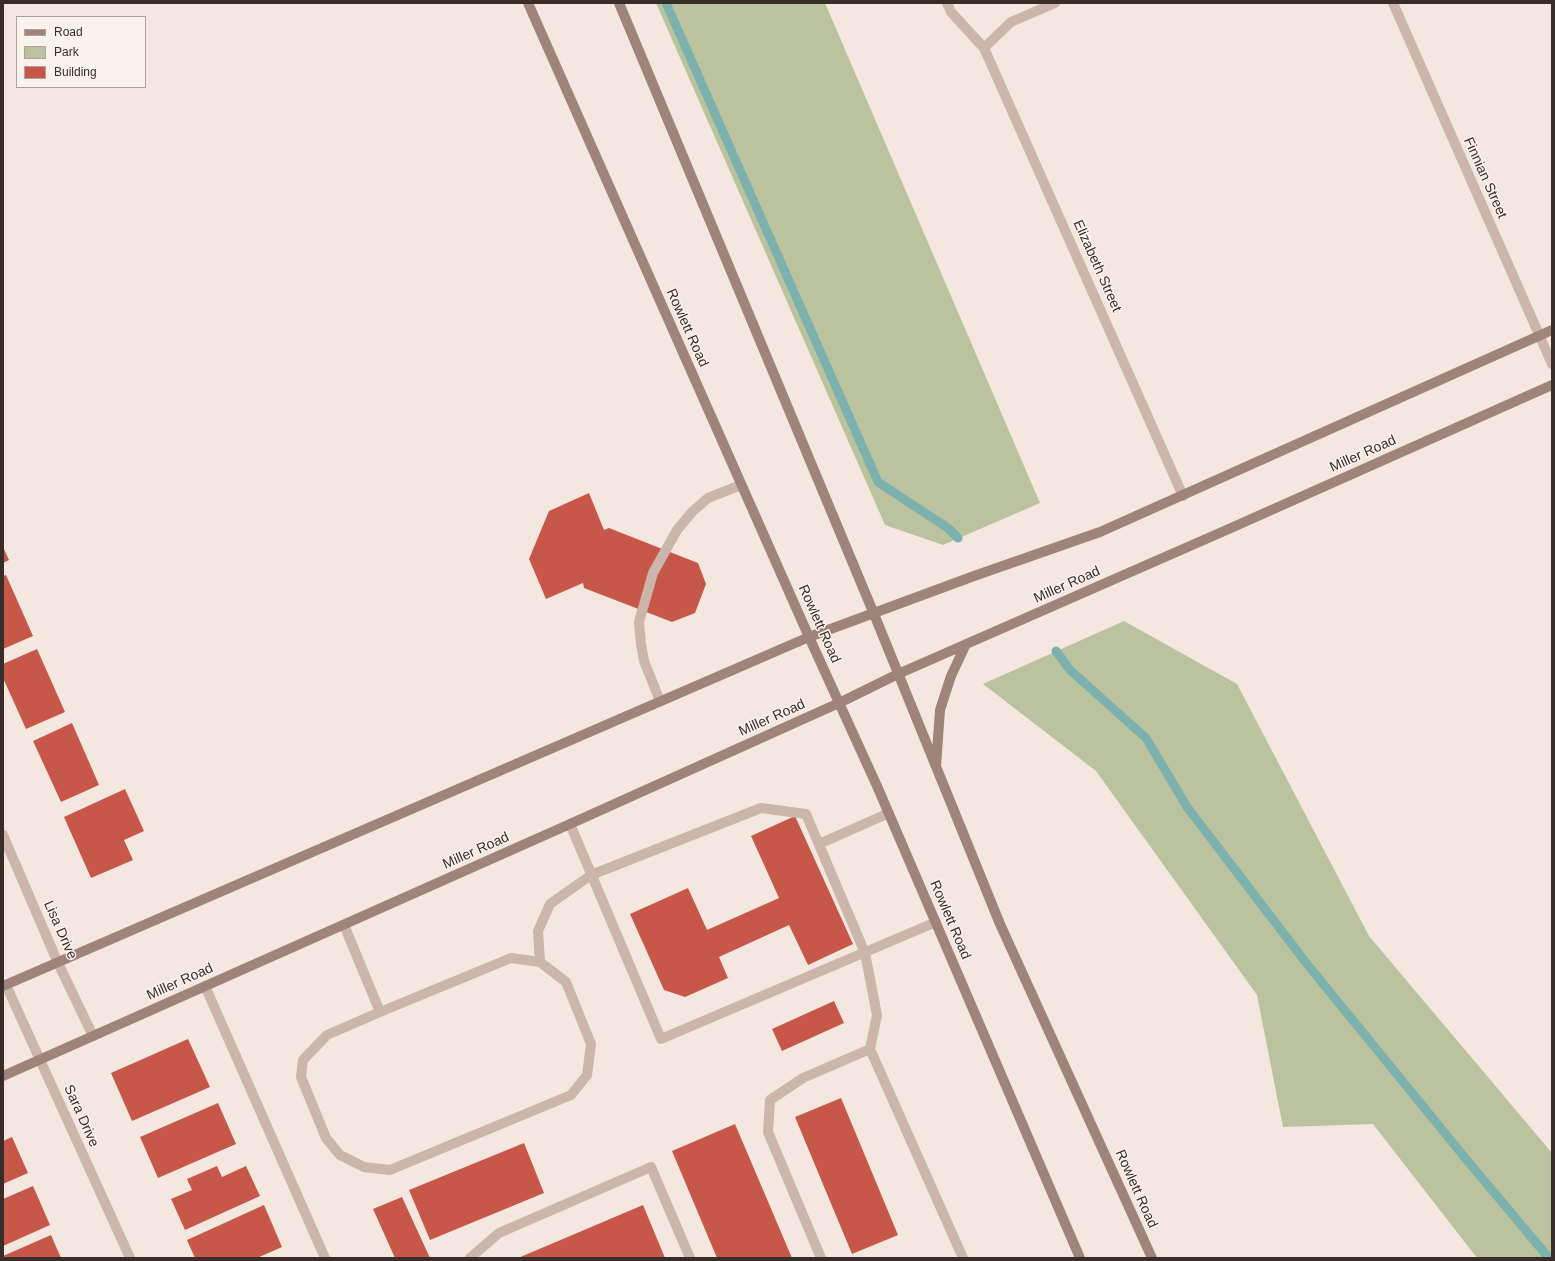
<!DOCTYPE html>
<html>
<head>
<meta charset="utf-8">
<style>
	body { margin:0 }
	#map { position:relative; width:1555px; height:1261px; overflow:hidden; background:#f3e7df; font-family:Arial,sans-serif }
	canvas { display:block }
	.frame { position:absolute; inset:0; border:4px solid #392d2a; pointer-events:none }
	.legend { position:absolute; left:16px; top:16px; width:130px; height:72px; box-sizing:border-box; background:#faf2ec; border:1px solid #ada39e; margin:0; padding:5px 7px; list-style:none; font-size:12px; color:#392d2a }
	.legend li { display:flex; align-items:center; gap:8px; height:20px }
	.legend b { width:20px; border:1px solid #ada39e }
</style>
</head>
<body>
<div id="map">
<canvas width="1555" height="1261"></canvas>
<div class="frame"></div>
<ul class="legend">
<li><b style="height:5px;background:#a0847b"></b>Road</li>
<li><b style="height:11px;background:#bbc39e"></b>Park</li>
<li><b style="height:11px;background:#c75849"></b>Building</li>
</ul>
</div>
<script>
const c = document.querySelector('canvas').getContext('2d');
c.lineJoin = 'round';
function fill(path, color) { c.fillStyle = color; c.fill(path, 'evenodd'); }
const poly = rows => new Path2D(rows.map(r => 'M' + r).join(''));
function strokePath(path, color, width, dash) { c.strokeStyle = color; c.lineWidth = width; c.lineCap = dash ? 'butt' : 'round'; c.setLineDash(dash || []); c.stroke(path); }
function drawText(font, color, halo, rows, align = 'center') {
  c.font = font + ' Arial,sans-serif'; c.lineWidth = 3; c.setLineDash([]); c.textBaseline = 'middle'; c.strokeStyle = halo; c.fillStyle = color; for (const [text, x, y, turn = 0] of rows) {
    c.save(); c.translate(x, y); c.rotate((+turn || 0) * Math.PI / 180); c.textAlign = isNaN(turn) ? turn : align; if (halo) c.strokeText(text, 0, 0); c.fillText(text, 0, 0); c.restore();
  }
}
fill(poly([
	[656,3,825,3,1040,503,943,545,885,525],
	[1124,621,1237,684,1369,936,1552,1153,1552,1258,1477,1258,1373,1124,1283,1127,1257,995,1096,771,983,684]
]), '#bbc39e');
strokePath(poly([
	[666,3,878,482,948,528,958,538],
	[1056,651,1070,670,1146,738,1187,807,1307,964,1466,1159,1549,1258]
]), '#7db1ad', 9);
fill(poly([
	[589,493,604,530,609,528,698,563,706,584,695,613,672,622,584,588,583,583,546,599,529,559,549,511],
	[3,547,9,560,3,563],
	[6,575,33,636,3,649,3,576],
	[37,649,65,712,26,729,3,678,3,664],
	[72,723,99,785,61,802,33,741],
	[125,789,144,831,124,840,133,860,91,878,64,817],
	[795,816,853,944,808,965,789,925,719,957,728,978,685,997,664,990,630,914,688,888,707,930,779,898,751,836],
	[834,1001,844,1023,782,1051,772,1029],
	[188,1039,210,1087,132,1121,111,1073],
	[841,1098,898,1235,852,1254,795,1117],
	[218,1103,236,1144,158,1178,140,1137],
	[735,1124,792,1258,717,1258,672,1151],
	[12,1137,28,1173,3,1184,3,1141],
	[524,1143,544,1193,430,1240,409,1190],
	[217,1166,222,1177,246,1166,260,1196,185,1230,171,1199,192,1190,187,1179],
	[33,1186,50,1225,3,1246,3,1199],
	[402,1197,430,1258,395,1258,373,1209],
	[264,1205,282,1247,257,1258,195,1258,187,1240],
	[643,1205,665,1258,518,1258],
	[51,1235,61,1258,3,1258,3,1256]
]), '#c75849');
strokePath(poly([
	[947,3,951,12,984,48],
	[660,701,644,661,641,644,639,622,653,573,677,530,692,512,708,498,741,485],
	[570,824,661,1039,936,922],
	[819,844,889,813],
	[344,925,380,1012,511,958,540,962,566,982,591,1044,587,1075,571,1095,390,1170,364,1167,340,1155,326,1138,301,1077,303,1060,327,1035,380,1012],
	[540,962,538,931,550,904,591,875,761,808,806,814,865,953,877,1015,870,1049,963,1258],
	[205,986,325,1258],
	[470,1258,499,1233,651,1167,690,1258],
	[821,1258,768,1132,770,1100,803,1078,870,1049]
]), '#ccb5aa', 10);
strokePath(poly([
	[1055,3,1011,22,984,48,1183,496],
	[1393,3,1552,364],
	[3,835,58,963,93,1036],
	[6,985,130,1258]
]), '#ccb5aa', 10);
strokePath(poly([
	[528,3,809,637,877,786,1080,1258],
	[619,3,874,614,1000,924,1152,1258],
	[936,766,940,710,951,676,966,644],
	[3,986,809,637,974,576,1100,532,1552,330],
	[3,1076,570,824,839,703,898,674,1231,528,1552,385]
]), '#a0847b', 10);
drawText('14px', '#392d2a', '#faf2ec', [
	["Finnian Street",1485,178,66],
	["Elizabeth Street",1097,266,66],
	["Rowlett Road",687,328,66],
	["Miller Road",1363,454,-24],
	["Miller Road",1067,585,-24],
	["Rowlett Road",819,624,66],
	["Miller Road",772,718,-24],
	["Miller Road",476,851,-24],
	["Rowlett Road",950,920,67],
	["Lisa Drive",60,930,66],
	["Miller Road",180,982,-24],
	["Sara Drive",81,1116,66],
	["Rowlett Road",1136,1189,66]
]);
</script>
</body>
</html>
